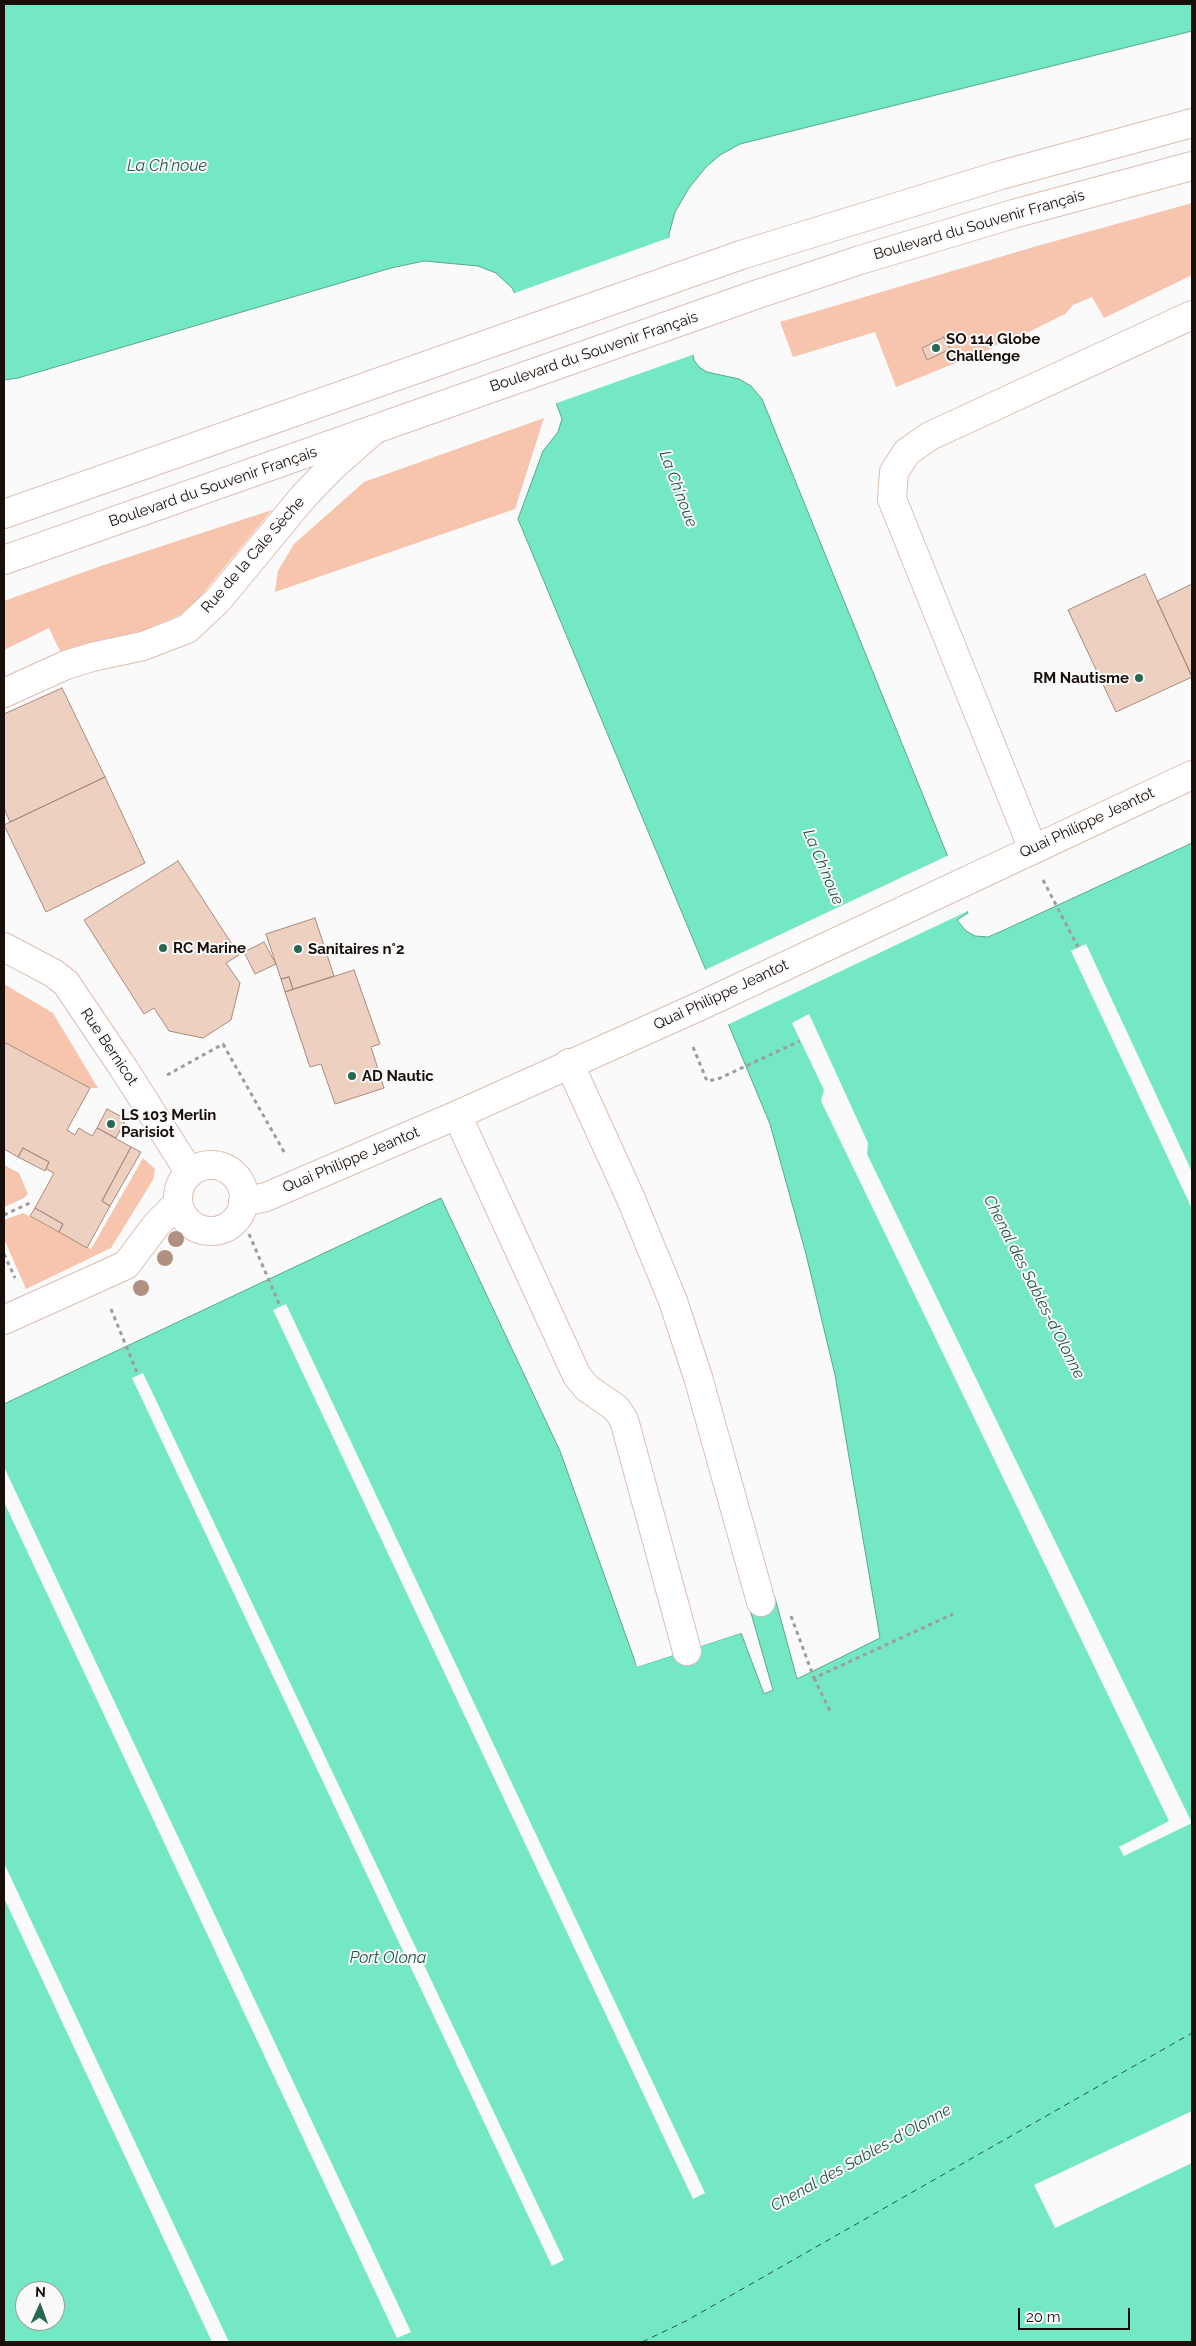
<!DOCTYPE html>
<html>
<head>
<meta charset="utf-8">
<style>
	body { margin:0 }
	#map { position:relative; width:1196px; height:2346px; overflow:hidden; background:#fafafa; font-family:Raleway,sans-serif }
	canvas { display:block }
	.frame { position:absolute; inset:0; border:5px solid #190f0a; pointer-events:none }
	.north { position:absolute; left:15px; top:2281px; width:50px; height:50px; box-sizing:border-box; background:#fafafa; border:1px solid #a09c9a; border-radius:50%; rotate:2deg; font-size:14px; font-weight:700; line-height:20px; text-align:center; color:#190f0a }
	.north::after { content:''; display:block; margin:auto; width:18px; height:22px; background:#286754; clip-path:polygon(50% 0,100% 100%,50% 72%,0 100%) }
	.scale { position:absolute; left:1018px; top:2308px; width:112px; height:22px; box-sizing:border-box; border:2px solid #190f0a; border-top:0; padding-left:6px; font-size:15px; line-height:18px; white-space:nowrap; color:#190f0a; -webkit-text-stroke:4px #fafafa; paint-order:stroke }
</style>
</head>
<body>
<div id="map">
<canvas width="1196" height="2346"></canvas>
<div class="frame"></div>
<div class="north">N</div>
<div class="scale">20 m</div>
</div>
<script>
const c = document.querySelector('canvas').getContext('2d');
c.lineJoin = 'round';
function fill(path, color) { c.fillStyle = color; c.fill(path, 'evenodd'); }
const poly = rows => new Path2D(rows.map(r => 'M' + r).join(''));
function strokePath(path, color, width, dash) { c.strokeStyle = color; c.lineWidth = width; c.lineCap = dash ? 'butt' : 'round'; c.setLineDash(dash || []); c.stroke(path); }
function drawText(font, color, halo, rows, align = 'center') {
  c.font = font + ' Raleway,sans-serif'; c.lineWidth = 4; c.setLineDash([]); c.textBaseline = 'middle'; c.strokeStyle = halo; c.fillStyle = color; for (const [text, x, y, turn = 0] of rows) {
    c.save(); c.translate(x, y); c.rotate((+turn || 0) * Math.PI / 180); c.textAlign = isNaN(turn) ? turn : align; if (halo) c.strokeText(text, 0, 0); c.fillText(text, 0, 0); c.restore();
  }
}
fill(poly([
	[1192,203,1192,275,1104,318,1092,297,1073,305,1065,314,1023,335,1011,336,988,350,896,387,875,332,793,357,780,322,1037,246],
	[544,418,515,509,275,592,278,571,294,544,364,482],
	[272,510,200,597,180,615,137,633,61,653,49,628,4,650,4,601,95,568],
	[4,984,53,1013,98,1088,90,1088,4,1042],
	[143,1158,155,1169,153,1180,111,1248,26,1289,4,1239,4,1220,23,1213,91,1249],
	[4,1165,19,1173,28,1194,24,1198,4,1207]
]), '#f7c5ad');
const water = poly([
	[4,4,1192,4,1192,31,740,144,720,155,706,167,689,188,675,212,669,234,669,250,694,360,699,367,707,372,739,379,751,386,762,399,946,852,968,913,957,920,966,931,975,936,988,937,1002,931,1192,843,1192,2342,4,2342,4,1404,441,1198,560,1451,637,1667,741,1633,764,1694,773,1690,749,1606,775,1598,797,1679,880,1638,835,1375,806,1254,770,1124,518,519,543,451,558,432,562,419,520,303,512,288,496,273,478,266,424,261,391,268,18,378,4,380,4,4],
	[25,2291,55,2291,55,2321,25,2321,25,2291]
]);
fill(water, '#74e8c4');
strokePath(water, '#59a78c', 1);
fill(poly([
	[671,237,671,250,695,354,554,404,512,294],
	[949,855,970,910,725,1026,703,971],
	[1086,944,1192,1172,1192,1209,1071,951],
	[809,1014,868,1143,867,1154,1192,1823,1124,1856,1119,1847,1169,1821,821,1101,824,1090,792,1023],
	[286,1304,705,2193,693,2199,273,1310],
	[143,1373,564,2260,552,2266,132,1378],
	[4,1467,411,2332,397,2338,4,1502],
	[625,1625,639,1664,740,1631,741,1633,637,1667],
	[4,1863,229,2342,212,2342,4,1898],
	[1192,2111,1192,2163,1055,2228,1034,2185]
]), '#fafafa');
strokePath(poly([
	[642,2342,686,2321,1192,2033]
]), '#235546', 1, [6, 5]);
const building = poly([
	[944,337,950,349,927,360,922,348,944,337],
	[1145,574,1192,677,1116,712,1068,610,1145,574],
	[1192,584,1192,676,1157,601,1192,584],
	[62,688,105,777,10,822,4,808,4,714,62,688],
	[105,777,145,863,46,912,4,825,105,777],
	[178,861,239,955,226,963,240,983,231,1020,203,1038,169,1031,154,1008,144,1014,84,920,178,861],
	[315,918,334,976,293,989,289,977,281,979,266,934,315,918],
	[264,942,276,964,255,974,244,952,264,942],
	[354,970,380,1044,371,1047,384,1088,335,1104,321,1064,310,1067,285,992,354,970],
	[289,977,293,989,285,992,281,979,289,977],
	[4,1042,90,1088,67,1130,75,1135,79,1128,92,1136,97,1128,131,1147,102,1201,110,1206,87,1248,59,1232,63,1224,35,1208,54,1173,46,1169,49,1162,23,1148,18,1157,4,1149,4,1042],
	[107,1109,126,1119,116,1138,97,1128,107,1109],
	[131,1147,141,1152,110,1206,102,1201,131,1147],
	[23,1148,49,1162,45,1171,18,1157,23,1148],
	[35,1208,63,1224,59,1232,30,1216,35,1208]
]);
fill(building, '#eed0c1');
strokePath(building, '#a78b7d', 1);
const minor = poly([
	[4,693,66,665,92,657,143,646,187,629,218,600,303,497,332,467,374,430],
	[1033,849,892,499,894,472,907,452,930,436,1192,315],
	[4,947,53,973,66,983,124,1069,190,1173],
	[569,1063,631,1199,673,1301,698,1377,761,1602],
	[457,1115,577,1376,587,1388,616,1408,624,1420,687,1651],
	'178 1198a33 33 0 1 1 66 0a33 33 0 1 1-66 0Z',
	[243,1202,266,1197,457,1115,698,1007,1192,775],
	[4,1320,126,1265,157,1224,178,1203]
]);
const major = poly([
	[4,514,741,255,1001,175,1192,123],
	[4,560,755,295,860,260,1013,214,1192,166]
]);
strokePath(minor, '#ddbeb0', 30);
strokePath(major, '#ddbeb0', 30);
strokePath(poly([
	[1043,880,1078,947],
	[693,1047,707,1081,718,1079,800,1041],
	[167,1075,223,1044,284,1152],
	[4,1215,32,1202],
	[249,1234,280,1306],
	[4,1254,15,1278],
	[111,1309,138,1375],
	[791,1616,814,1678,953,1614],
	[814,1678,830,1711]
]), '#a09c9a', 3, [4, 4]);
strokePath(minor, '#fff', 28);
strokePath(major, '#fff', 28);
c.fillStyle = '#b09180';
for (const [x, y] of [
	[176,1239],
	[165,1258],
	[141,1288]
]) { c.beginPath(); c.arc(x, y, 8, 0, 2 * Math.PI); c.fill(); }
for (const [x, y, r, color] of [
	[936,348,5,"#286754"],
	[1139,678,5,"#286754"],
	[163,948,5,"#286754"],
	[298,949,5,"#286754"],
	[352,1076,5,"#286754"],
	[111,1124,5,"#286754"]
]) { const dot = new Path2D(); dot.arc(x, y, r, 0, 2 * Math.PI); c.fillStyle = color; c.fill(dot); strokePath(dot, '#fafafa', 2); }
drawText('15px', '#190f0a', '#fafafa', [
	["Boulevard du Souvenir Français",979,225,-16],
	["Boulevard du Souvenir Français",594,352,-19],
	["Boulevard du Souvenir Français",213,487,-19],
	["Rue de la Cale Sèche",253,555,-49],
	["Quai Philippe Jeantot",1087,823,-25],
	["Quai Philippe Jeantot",721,995,-25],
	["Rue Bernicot",109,1047,56],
	["Quai Philippe Jeantot",351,1160,-23]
]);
drawText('bold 15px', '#190f0a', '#fafafa', [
	["SO 114 Globe",946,339],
	["Challenge",946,356],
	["RM Nautisme",1129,678,"right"],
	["RC Marine",173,948],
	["Sanitaires n°2",308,949],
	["AD Nautic",362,1076],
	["LS 103 Merlin",121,1115],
	["Parisiot",121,1132]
], 'left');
drawText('italic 16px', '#235546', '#fafafa', [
	["La Ch'noue",167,166],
	["La Ch'noue",678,489,69],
	["La Ch'noue",823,867,67],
	["Chenal des Sables-d'Olonne",1034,1287,63],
	["Port Olona",388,1958],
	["Chenal des Sables-d'Olonne",861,2158,-29]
]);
</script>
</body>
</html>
